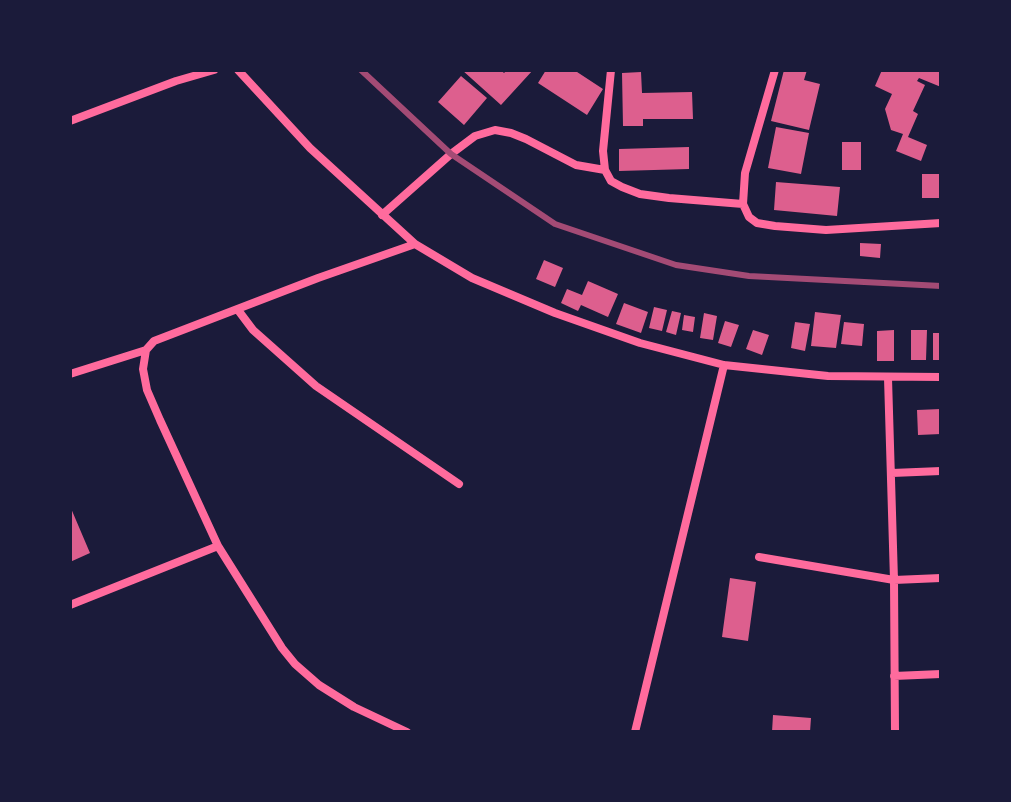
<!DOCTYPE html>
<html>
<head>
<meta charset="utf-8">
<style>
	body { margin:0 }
	#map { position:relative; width:1011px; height:802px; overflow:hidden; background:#1b1b3a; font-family:"Alegreya Sans",sans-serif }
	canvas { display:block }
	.frame { position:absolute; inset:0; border:72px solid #1b1b3a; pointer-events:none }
</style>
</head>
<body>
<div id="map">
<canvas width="1011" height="802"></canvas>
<div class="frame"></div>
</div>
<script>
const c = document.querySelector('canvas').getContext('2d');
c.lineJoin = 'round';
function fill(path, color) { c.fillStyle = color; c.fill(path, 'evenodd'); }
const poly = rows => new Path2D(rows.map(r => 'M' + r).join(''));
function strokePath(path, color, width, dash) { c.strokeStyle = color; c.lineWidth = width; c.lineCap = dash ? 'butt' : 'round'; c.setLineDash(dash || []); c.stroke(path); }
fill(poly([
	[462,70,501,70,504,73,507,70,533,70,501,105],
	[546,70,574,70,603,89,587,115,538,83],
	[784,70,807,70,804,80,820,84,809,130,771,121],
	[882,70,941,70,941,87,919,78,917,81,925,85,913,111,918,114,908,137,927,145,921,161,896,151,903,134,891,130,885,109,892,94,875,86],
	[641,72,642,93,692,92,693,119,643,119,643,126,623,126,622,73],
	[461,76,487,98,464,125,438,102],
	[776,127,809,133,801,174,768,168],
	[842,142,861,142,861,170,842,170],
	[689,147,689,169,619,171,619,149],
	[922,174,941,174,941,198,922,198],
	[776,182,840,187,837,216,774,210],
	[860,243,881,244,880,258,860,256],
	[544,260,563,268,555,287,536,279],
	[588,281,618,294,608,317,581,305,578,311,561,303,567,289,582,295],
	[624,303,648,312,641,333,616,324],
	[654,307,667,310,662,331,649,328],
	[672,311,681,313,676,335,666,332],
	[815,312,841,315,836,348,811,346],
	[704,313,717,316,713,340,700,338],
	[684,315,695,317,693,332,682,330],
	[725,321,739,325,731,347,718,343],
	[795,322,810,324,805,351,791,348],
	[844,322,864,324,862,346,841,344],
	[753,330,769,335,762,355,746,349],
	[894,330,894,361,877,361,877,331],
	[911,330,927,330,926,360,911,360],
	[933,333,941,333,941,360,933,360],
	[941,409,941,434,918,435,917,410],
	[70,506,90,553,70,562],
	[730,578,756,582,748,641,722,637],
	[773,715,811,718,810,732,772,732]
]), '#dd5f8e');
strokePath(poly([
	[238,70,310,148,415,244,472,278,555,313,640,343,724,365,828,376,941,377],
	[611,70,603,151,605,170,611,181,622,187,640,194,669,198,743,204],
	[775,70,745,173,743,204,749,217,757,223,775,226,826,230,941,223],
	[70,121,176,81,214,70],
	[382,215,451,154,475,136,495,130,511,133,526,139,576,165,605,170],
	[238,310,253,330,316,386,459,484],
	[70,374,146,350],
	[888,378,894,580,895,732],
	[892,473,941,471],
	[759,557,894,580,941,578],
	[70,605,218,546],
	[894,676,941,674],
	[407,732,354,707,319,685,295,664,282,648,218,546,160,420,147,390,143,369,146,350,154,341,318,278,415,244],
	[635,732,724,365]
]), '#ff6b9d', 8);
strokePath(poly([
	[361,70,451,154,555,224,676,265,749,276,941,286]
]), '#a44b75', 6);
</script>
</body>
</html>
